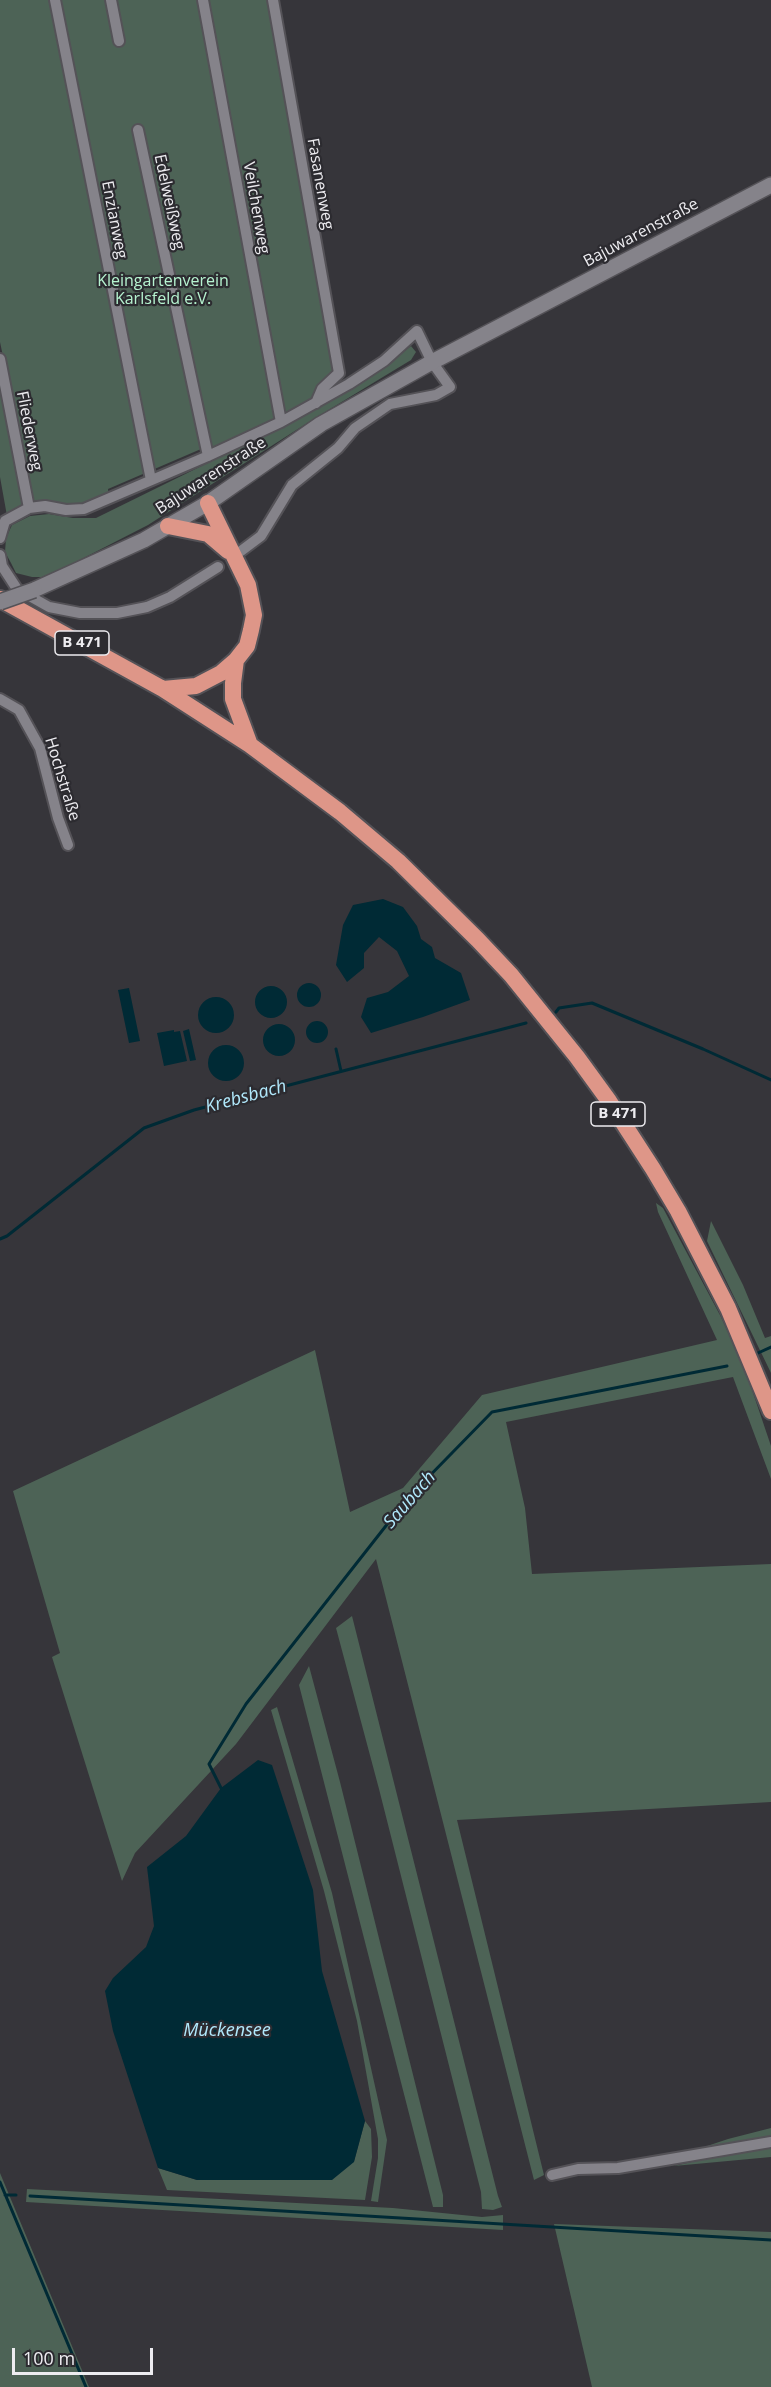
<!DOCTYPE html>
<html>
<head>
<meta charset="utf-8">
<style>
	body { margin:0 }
	#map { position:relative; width:771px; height:2387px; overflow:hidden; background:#36353a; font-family:"Open Sans",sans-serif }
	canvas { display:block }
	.scale { position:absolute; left:12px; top:2348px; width:141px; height:27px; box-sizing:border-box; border:3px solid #edecf0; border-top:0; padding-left:8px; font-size:18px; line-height:21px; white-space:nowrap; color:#edecf0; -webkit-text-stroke:4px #2c2b30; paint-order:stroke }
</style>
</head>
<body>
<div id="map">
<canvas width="771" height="2387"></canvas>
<div class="scale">100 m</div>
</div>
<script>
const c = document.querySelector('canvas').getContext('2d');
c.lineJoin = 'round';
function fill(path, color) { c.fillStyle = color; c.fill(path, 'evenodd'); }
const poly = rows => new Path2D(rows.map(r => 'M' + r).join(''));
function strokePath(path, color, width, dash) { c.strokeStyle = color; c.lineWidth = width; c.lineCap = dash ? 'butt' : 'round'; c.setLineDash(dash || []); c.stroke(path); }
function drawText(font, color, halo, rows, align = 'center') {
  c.font = font + ' "Open Sans",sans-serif'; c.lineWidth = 4.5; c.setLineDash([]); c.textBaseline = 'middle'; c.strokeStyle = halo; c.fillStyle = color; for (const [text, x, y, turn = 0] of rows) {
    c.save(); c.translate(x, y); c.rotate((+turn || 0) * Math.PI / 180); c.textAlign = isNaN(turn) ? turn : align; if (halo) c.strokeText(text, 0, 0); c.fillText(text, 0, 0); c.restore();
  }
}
fill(poly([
	[0,0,277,0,344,375,312,403,204,455,201,449,108,489,109,497,83,506,34,505,0,342],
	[411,346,416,352,411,360,312,420,148,525,70,565,42,577,32,577,16,573,11,563,5,552,6,538,12,525,30,516,49,514,73,518,96,518,311,412,385,366],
	[0,379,25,508,7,516,0,477],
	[656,1203,663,1208,721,1317,746,1372,771,1446,771,1479,733,1377,506,1422,525,1508,532,1574,771,1564,771,1802,457,1820,544,2175,534,2180,376,1559,236,1744,135,1853,122,1881,52,1657,60,1653,13,1491,315,1350,350,1512,403,1488,482,1395,717,1340,658,1212],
	[711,1221,743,1285,765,1338,771,1336,771,1373,707,1241],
	[352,1616,498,2196,502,2207,493,2210,482,2209,481,2192,379,1789,336,1628],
	[309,1666,340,1782,443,2195,443,2207,433,2207,299,1685],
	[277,1707,332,1893,387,2140,378,2202,371,2201,378,2158,378,2139,357,2021,324,1891,271,1710],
	[365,2121,371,2129,372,2157,365,2200,167,2190,158,2168,197,2180,354,2161],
	[771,2128,771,2136,704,2147,728,2139],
	[771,2148,771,2157,674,2166,704,2159],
	[0,2173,89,2387,0,2387],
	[27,2189,393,2208,482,2217,503,2215,503,2230,26,2202],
	[554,2224,771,2232,771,2387,592,2387]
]), '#4d6356');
fill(poly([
	[383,899,403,907,417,926,421,939,432,947,435,958,461,973,470,1000,423,1017,371,1033,361,1017,367,998,388,992,409,976,397,951,379,937,364,953,364,968,347,982,336,965,343,925,353,905],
	'297 995a12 12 0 1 1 24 0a12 12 0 1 1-24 0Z',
	'255 1002a16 16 0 1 1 32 0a16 16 0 1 1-32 0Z',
	[129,988,140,1041,129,1043,118,990],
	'198 1015a18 18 0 1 1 36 0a18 18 0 1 1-36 0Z',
	'306 1032a11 11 0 1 1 22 0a11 11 0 1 1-22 0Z',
	'263 1040a16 16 0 1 1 32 0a16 16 0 1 1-32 0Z',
	[189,1029,196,1060,190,1061,183,1031],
	[174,1030,174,1032,180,1031,187,1061,164,1066,157,1033],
	'208 1063a18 18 0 1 1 36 0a18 18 0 1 1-36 0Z',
	[258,1760,272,1765,313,1890,322,1971,365,2121,354,2162,332,2180,197,2180,158,2168,113,2031,105,1991,113,1978,146,1947,154,1926,147,1867,186,1836,221,1788]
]), '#002a35');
strokePath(poly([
	[556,1012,559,1008,592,1003,703,1049,771,1080],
	[336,1049,341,1071],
	[0,1239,7,1236,144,1128,194,1110,526,1023],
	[758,1353,771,1347],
	[221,1788,209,1764,246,1704,407,1499,492,1412,727,1366],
	[0,2182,86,2387],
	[5,2195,16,2195],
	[30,2196,771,2240]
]), '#002a35', 3);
const minor = poly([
	[55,0,151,480],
	[111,0,119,41],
	[203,0,281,422],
	[273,0,339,373,322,389,316,403],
	[138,130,208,456],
	[0,359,29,508],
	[0,538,5,521,29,508,45,506,66,510,84,509,208,456,281,422,349,384,384,361,417,331,432,362,450,387,436,395,390,404,355,428,338,448,292,485,261,536,241,551],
	[0,555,2,566,17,589,49,607,80,613,117,613,147,607,170,597,218,567],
	[0,699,19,710,40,748,58,818,68,845],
	[552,2175,578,2169,618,2168,771,2142]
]);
const secondary = poly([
	[34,590,144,540,208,503,321,424,432,362,771,185]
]);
const trunk = poly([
	[168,526,208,534,228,551],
	[0,599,163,689,250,745,340,812,398,861,478,940,511,975,577,1057,609,1101,653,1169,678,1211,728,1308,771,1411],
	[236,660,233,683,233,699,250,745],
	[163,689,196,686,221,673,236,660,247,646,251,630,254,615,248,585,208,503]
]);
strokePath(minor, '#545257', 14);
strokePath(secondary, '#545257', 18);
strokePath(trunk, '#545257', 20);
strokePath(minor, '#85838a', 10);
strokePath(secondary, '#85838a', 15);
strokePath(trunk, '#de9688', 16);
const secondaryBridge = poly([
	[0,602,34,590]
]);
strokePath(secondaryBridge, '#545257', 18, []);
strokePath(secondaryBridge, '#85838a', 15);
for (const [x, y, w] of [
	[82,643,54],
	[618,1114,54]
]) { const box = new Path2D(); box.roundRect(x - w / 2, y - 12, w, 24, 4.5); c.fillStyle = '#2c2b30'; c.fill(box); strokePath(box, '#edecf0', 1.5); }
drawText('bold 15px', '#edecf0', null, [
	["B 471",82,643],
	["B 471",618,1114]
]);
drawText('16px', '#edecf0', '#2c2b30', [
	["Fasanenweg",320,184,80],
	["Edelweißweg",169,202,78],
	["Veilchenweg",256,208,80],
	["Enzianweg",114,220,79],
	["Bajuwarenstraße",641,233,-28],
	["Fliederweg",29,431,79],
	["Bajuwarenstraße",211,476,-33],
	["Hochstraße",62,779,73]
]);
drawText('16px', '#b6f3d0', '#2c2b30', [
	["Kleingartenverein",163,281],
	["Karlsfeld e.V.",163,299]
]);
drawText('italic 18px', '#b1e9fc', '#2c2b30', [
	["Krebsbach",246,1097,-15],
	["Saubach",410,1500,-49],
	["Mückensee",227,2031]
]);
</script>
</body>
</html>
